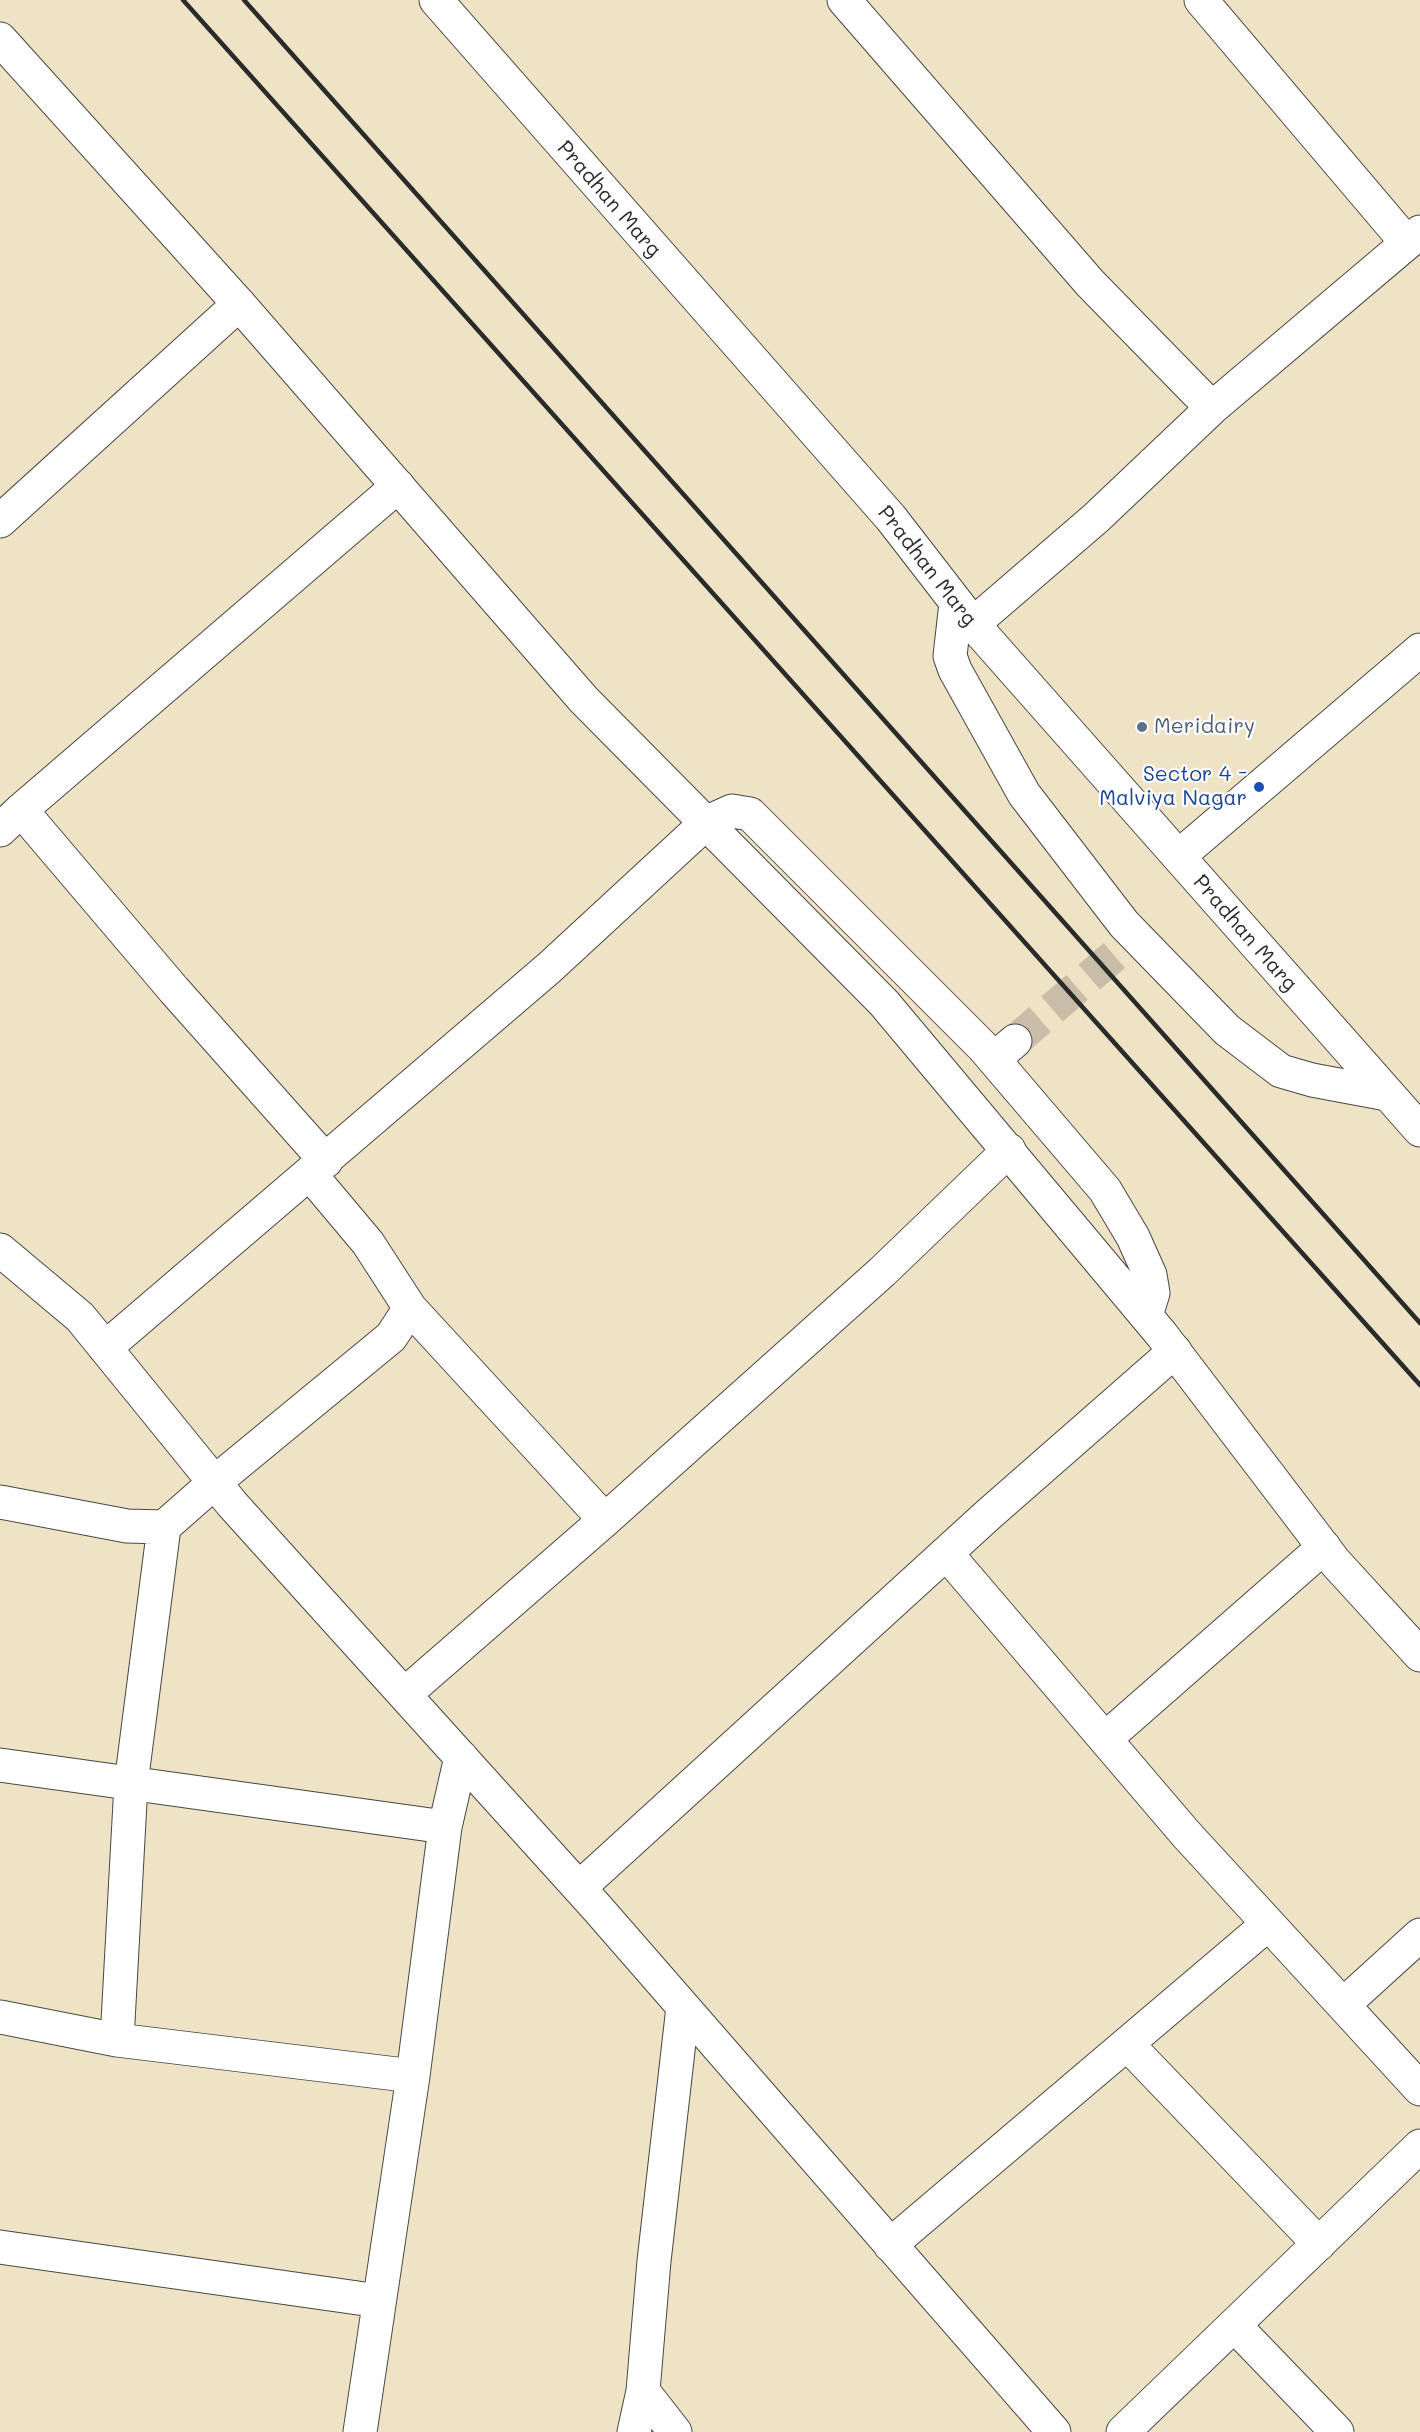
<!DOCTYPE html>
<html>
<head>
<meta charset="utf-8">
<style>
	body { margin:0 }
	canvas { display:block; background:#efe3c6 }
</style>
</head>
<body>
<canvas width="1420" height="2432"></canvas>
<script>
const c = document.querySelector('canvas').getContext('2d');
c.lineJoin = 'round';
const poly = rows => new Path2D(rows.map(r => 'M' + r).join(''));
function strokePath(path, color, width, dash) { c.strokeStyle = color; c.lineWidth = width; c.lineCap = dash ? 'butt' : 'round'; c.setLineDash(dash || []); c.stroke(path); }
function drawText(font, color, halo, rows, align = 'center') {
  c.font = font + ' Mali,sans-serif'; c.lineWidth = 4.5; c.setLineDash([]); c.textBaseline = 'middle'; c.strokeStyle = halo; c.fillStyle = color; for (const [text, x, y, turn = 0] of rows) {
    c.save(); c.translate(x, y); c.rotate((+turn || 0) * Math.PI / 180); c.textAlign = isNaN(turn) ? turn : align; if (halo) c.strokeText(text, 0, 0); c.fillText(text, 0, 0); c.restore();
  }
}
strokePath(poly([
	[1015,1041,1116,954]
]), '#c8bea7', 33, [33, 16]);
const minor = poly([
	[844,0,1090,283,1212,408],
	[1201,0,1407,243],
	[0,521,239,304],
	[973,624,1096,518,1212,408,1420,232],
	[21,810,174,990,326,1161],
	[0,830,21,810,398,486],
	[0,1250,80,1317,232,1504,598,1909,1054,2432],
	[410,1308,605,1520],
	[105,1348,549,968,706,823],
	[0,1502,127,1526,164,1527,215,1482,391,1337,410,1308,368,1243,310,1174],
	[946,1553,1186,1834,1420,2089],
	[405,1694,605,1520,882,1272,1009,1150],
	[1105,1739,1324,1547],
	[0,1765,445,1827],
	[579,1888,989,1514,1175,1351],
	[1343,2005,1420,1935],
	[0,2017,117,2040,413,2076],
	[117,2040,131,1784,164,1527],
	[1127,2044,1319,2244],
	[890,2245,1268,1924],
	[0,2247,379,2301],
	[1234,2325,1337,2432],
	[643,2391,675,2432],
	[360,2432,413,2076,445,1827,461,1757],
	[634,2432,643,2391,654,2261,683,2007],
	[1123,2432,1420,2146]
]);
const tertiary = poly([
	[436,0,891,518,973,624,1420,1130],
	[0,39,239,304,584,700,884,1003,1162,1335,1335,1562,1420,1655],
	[956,603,950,656,955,670,1024,794,1124,924,1227,1030,1281,1071,1312,1080,1387,1094],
	[706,823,732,811,750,814,983,1047,1105,1190,1133,1237,1150,1275,1153,1293,1146,1316],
	[1179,856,1420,650],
	[994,1059,1015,1041]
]);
strokePath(minor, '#484742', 35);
strokePath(tertiary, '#484742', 35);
strokePath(minor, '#fff', 33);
strokePath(tertiary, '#fff', 33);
strokePath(poly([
	[183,0,1420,1385],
	[244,0,1420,1323]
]), '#2b2b2b', 4.5);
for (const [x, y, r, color] of [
	[1142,727,6,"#5c6f8a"],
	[1259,787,6,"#1a4fb4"]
]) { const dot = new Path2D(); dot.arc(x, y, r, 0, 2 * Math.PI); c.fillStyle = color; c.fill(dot); strokePath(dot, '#fff', 2); }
drawText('21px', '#2b2b2b', '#fff', [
	["Pradhan Marg",609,199,49],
	["Pradhan Marg",927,566,52],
	["Pradhan Marg",1245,933,49]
]);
drawText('21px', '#4e5e75', '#fff', [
	["Meridairy",1154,727]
], 'left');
drawText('21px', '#164399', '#fff', [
	["Sector 4 -",1247,775],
	["Malviya Nagar",1247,799]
], 'right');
</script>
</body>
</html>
